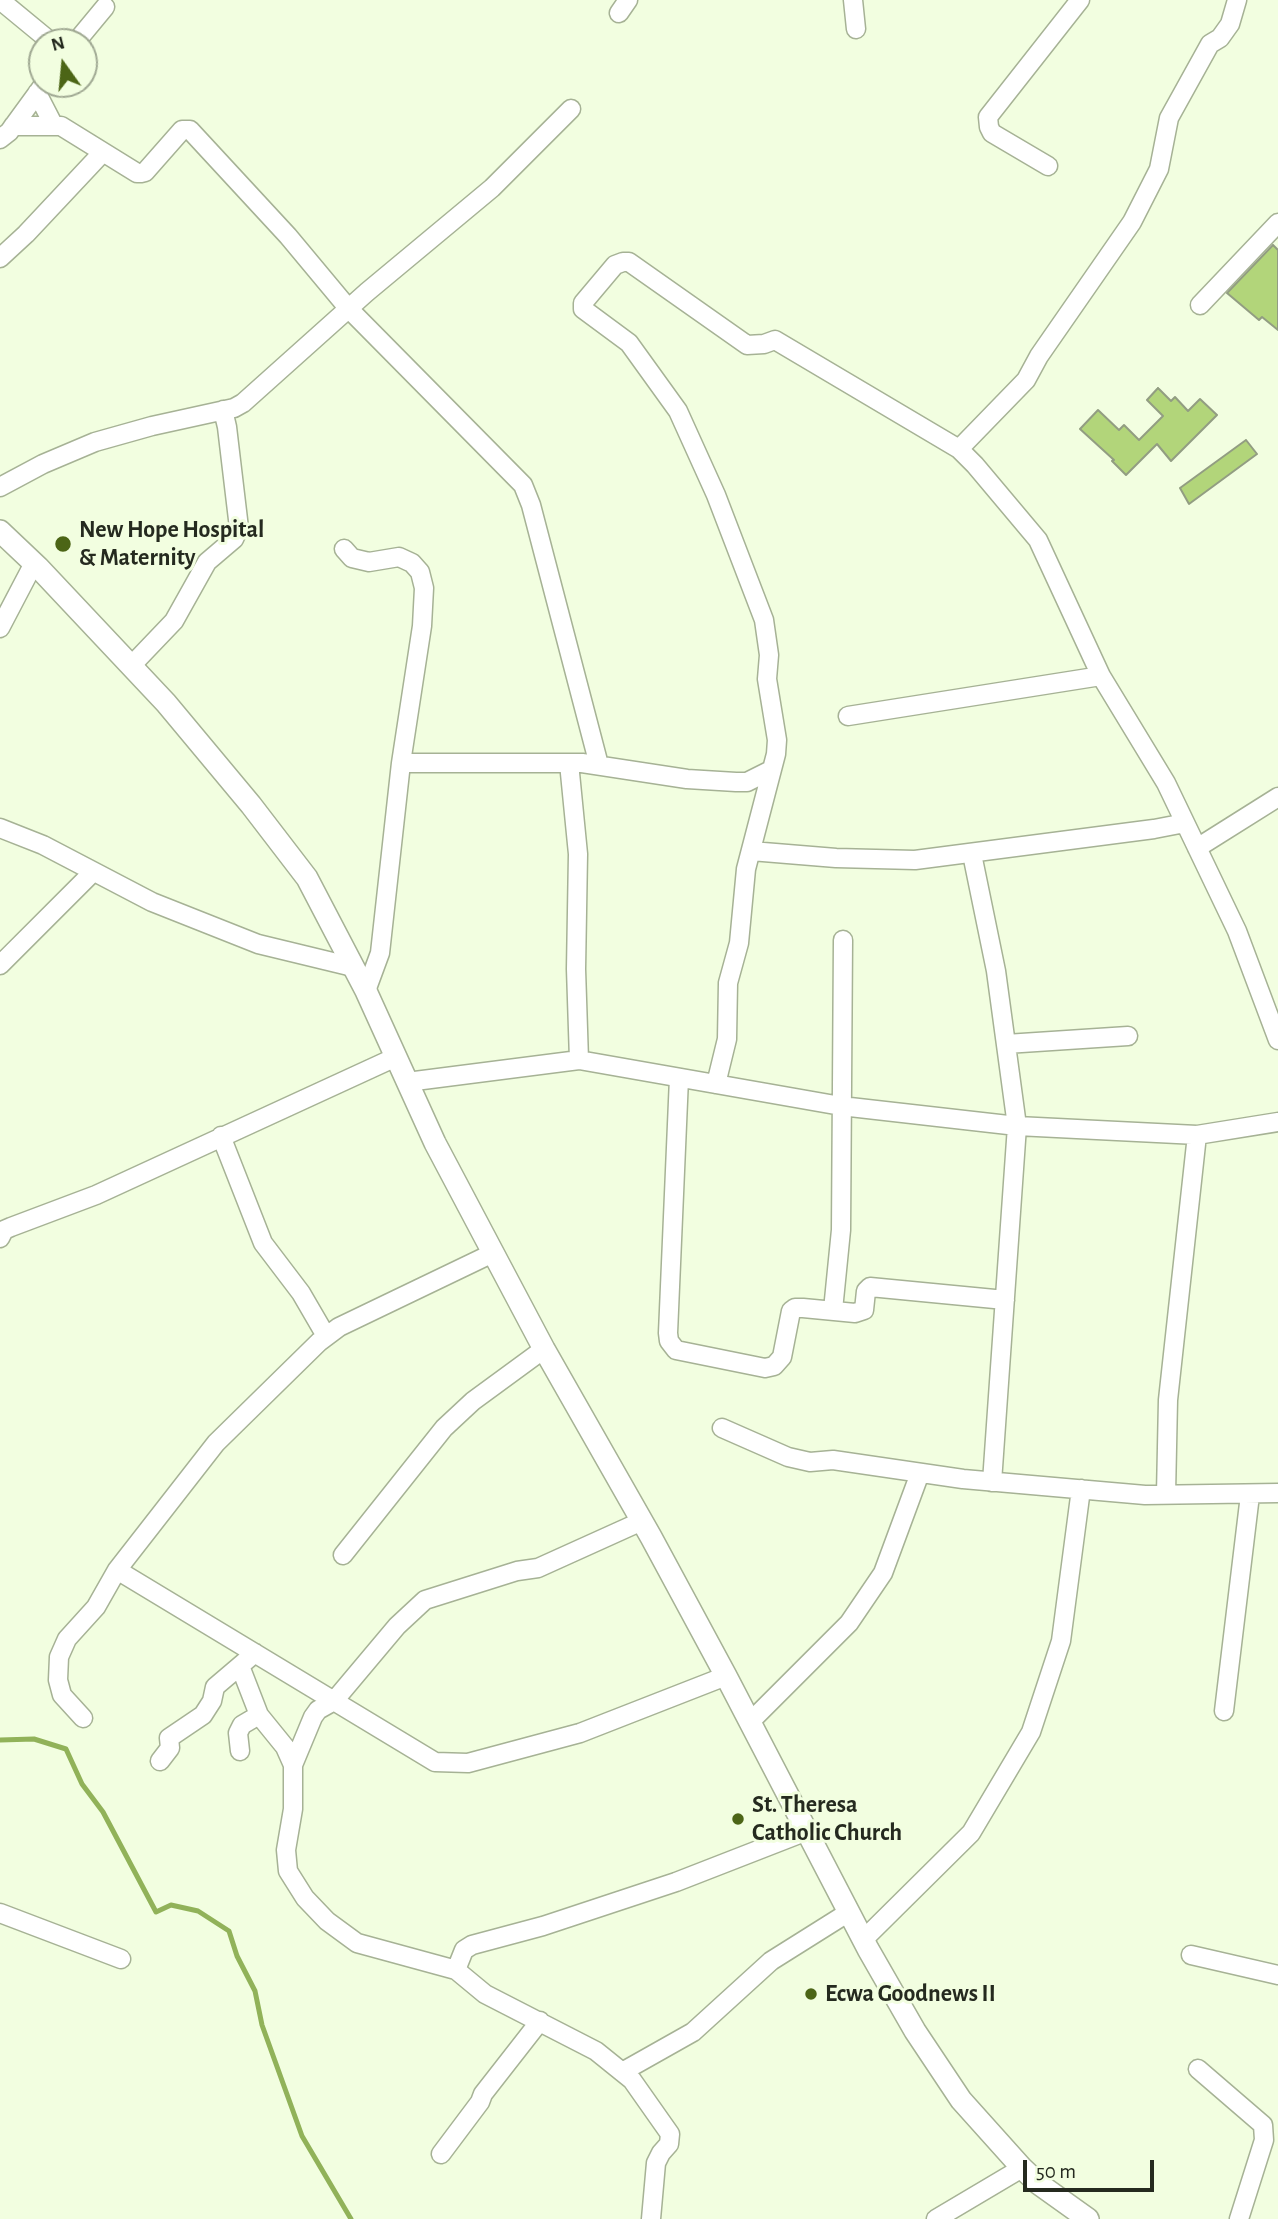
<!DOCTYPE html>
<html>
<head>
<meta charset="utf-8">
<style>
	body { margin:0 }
	#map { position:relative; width:1278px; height:2219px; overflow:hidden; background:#f2fee0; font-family:"Alegreya Sans",sans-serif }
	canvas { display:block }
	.north { position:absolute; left:28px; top:28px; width:70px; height:70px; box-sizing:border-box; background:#f2fee0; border:2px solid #a0a993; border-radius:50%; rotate:345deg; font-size:19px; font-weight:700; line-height:28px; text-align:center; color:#252a1f }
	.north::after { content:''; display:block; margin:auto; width:24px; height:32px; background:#4c6516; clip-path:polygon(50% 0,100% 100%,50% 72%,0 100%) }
	.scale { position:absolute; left:1023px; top:2160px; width:131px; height:32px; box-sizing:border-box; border:4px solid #252a1f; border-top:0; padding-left:9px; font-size:21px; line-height:24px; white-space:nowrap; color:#252a1f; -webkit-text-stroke:5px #f2fee0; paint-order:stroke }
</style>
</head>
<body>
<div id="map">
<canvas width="1278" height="2219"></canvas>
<div class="north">N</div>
<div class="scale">50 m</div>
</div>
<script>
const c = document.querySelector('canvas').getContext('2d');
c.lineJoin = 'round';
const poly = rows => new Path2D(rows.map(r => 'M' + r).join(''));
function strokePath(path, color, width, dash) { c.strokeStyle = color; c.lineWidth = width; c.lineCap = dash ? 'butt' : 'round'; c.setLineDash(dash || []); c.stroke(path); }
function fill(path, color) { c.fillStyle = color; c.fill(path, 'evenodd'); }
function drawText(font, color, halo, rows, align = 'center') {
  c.font = font + ' "Alegreya Sans",sans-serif'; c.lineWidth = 6; c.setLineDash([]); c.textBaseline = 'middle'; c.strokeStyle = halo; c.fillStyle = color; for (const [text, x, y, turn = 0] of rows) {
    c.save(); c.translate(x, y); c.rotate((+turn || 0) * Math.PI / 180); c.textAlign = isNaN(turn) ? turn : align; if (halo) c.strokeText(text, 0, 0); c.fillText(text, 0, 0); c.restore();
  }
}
strokePath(poly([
	[0,1740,34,1739,66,1749,82,1784,103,1812,156,1912,171,1905,198,1911,229,1931,237,1956,255,1991,262,2025,302,2136,351,2219]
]), '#91b259', 5);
const building = poly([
	[1273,245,1278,250,1278,330,1262,317,1259,320,1227,293,1273,245],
	[1158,388,1171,401,1175,397,1188,411,1200,399,1217,415,1171,461,1157,444,1126,475,1112,461,1114,460,1080,429,1098,410,1119,430,1124,425,1139,440,1163,416,1147,400,1158,388],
	[1246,440,1257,454,1189,504,1180,488,1246,440]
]);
fill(building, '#b2d57a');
strokePath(building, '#929d82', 2);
const minor = poly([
	[0,0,51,42],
	[853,0,856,29],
	[619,13,628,0],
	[76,42,105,7],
	[37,93,54,126],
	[13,126,61,126,137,173,141,173,145,172,182,130,190,130,288,236,348,308,523,485,531,505,599,765],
	[0,139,9,132,44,84],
	[1048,166,992,133,989,127,988,117,1080,0],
	[0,258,26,234,103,152],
	[1200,305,1278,223],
	[959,449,1026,380,1039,356,1132,222,1159,169,1169,118,1210,44,1220,38,1230,24,1237,0],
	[0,487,43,464,95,442,152,426,234,408,243,403,367,292,492,188,571,109],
	[344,549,352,558,369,562,399,557,412,563,420,572,424,588,422,626,401,763,380,953,366,991],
	[0,628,34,563],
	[131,666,174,621,207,562,234,539,239,528,227,427,223,410],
	[848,716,1101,676],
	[401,763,582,763,687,779,736,782,747,782,771,770],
	[569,763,578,854,576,969,579,1060],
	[0,828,43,845,152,902,258,944,353,967],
	[1197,848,1278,797],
	[751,851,836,858,915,860,1154,829,1185,823],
	[972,854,996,971,1017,1126,992,1482],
	[0,965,93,872],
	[1006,1044,1128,1036],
	[679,1078,668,1333,669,1341,676,1350,765,1368,774,1366,782,1357,791,1311,795,1308,803,1308,855,1313,864,1310,866,1291,870,1287,1005,1300],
	[407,1082,579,1060,841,1106,1017,1126,1197,1135,1278,1122],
	[716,1084,727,1039,728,983,739,943,746,869,776,754,777,740,767,679,769,655,764,620,716,495,678,411,629,343,583,309,583,303,615,265,623,262,629,262,747,345,764,344,775,340,959,449,975,465,1038,540,1101,676,1166,783,1237,931,1278,1040],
	[221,1136,263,1243,301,1293,326,1336],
	[0,1238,4,1230,11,1227,96,1195,396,1057],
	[833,1310,841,1230,843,940],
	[722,1428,788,1457,810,1462,833,1460,963,1479,1145,1495,1278,1493],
	[1166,1494,1168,1400,1197,1135],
	[642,1521,538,1568,517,1571,425,1600,397,1626,334,1701,318,1710,313,1717,293,1765,293,1809,286,1850,288,1871,305,1898,327,1921,357,1943,456,1970,485,1994,596,2051,632,2080,670,2134,669,2144,661,2153,656,2163,651,2219],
	[343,1555,444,1428,473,1401,544,1349],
	[117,1570,435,1762,468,1763,580,1733,726,1676],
	[240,1666,259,1715,285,1747,293,1765],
	[1224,1711,1250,1495],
	[83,1718,62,1695,58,1680,59,1657,67,1639,96,1607,117,1570,216,1443,319,1342,339,1327,493,1253],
	[750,1722,849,1623,883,1573,920,1473],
	[240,1751,238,1733,242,1725,259,1715],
	[160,1761,170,1748,169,1738,203,1715,212,1701,215,1687,255,1653],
	[0,1913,121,1959],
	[863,1940,971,1833,1031,1732,1061,1641,1081,1489],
	[1191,1955,1278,1975],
	[456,1970,464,1950,472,1945,543,1926,676,1882,807,1831],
	[1198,2069,1263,2125,1264,2140,1239,2219],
	[622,2072,693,2032,771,1961,849,1912],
	[441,2154,480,2102,483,2094,540,2021],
	[936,2219,1022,2168]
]);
const tertiary = poly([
	[0,531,38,567,166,703,251,805,307,878,366,991,435,1143,544,1349,651,1537,726,1676,868,1949,915,2031,961,2100,1022,2168,1039,2184,1088,2219]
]);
strokePath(minor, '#a6b295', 21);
strokePath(tertiary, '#a6b295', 24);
strokePath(minor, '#fff', 18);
strokePath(tertiary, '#fff', 21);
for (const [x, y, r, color] of [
	[63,544,9,"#4c6516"],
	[738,1819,7,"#4c6516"],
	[811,1994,7,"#4c6516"]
]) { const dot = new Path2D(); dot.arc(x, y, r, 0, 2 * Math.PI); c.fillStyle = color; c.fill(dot); strokePath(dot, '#f2fee0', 2.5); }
drawText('bold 24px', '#252a1f', '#f2fee0', [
	["New Hope Hospital",79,530],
	["& Maternity",79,558],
	["St. Theresa",752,1805],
	["Catholic Church",752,1833],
	["Ecwa Goodnews II",825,1994]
], 'left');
</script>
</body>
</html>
